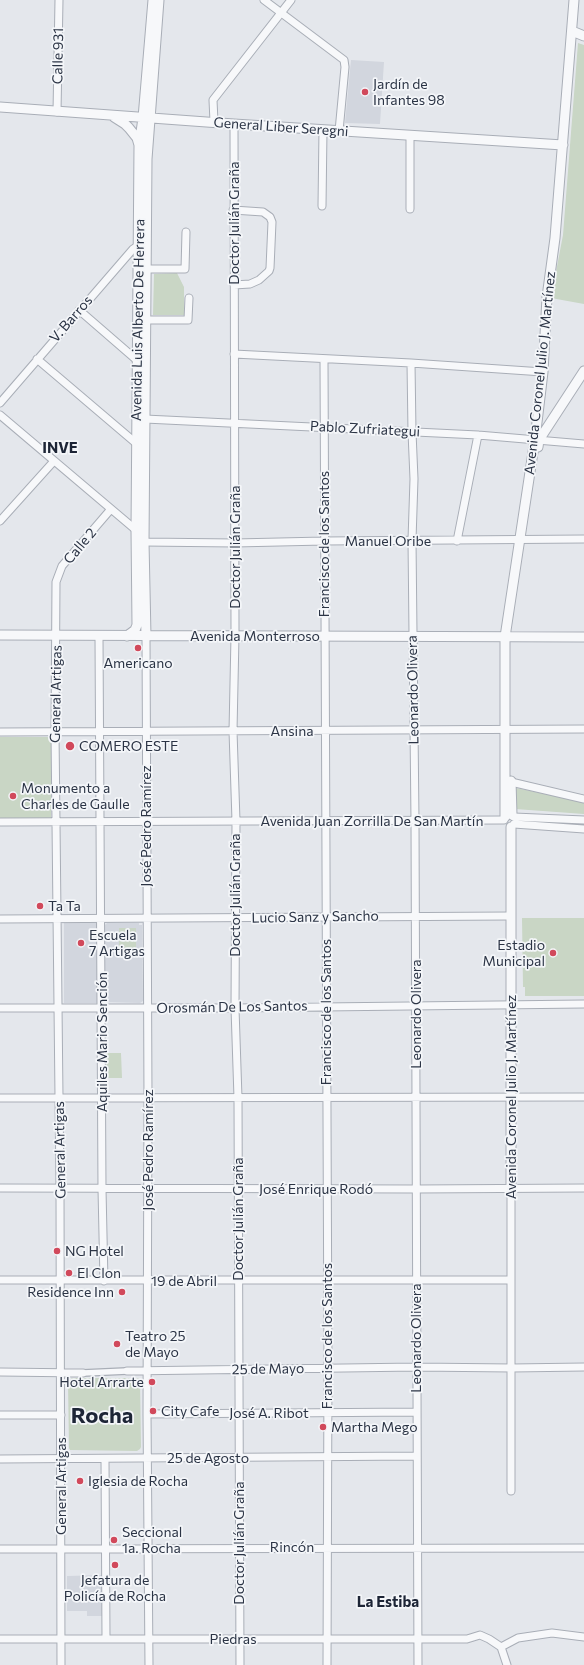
<!DOCTYPE html>
<html>
<head>
<meta charset="utf-8">
<style>
	body { margin:0 }
	canvas { display:block; background:#e4e7ec }
</style>
</head>
<body>
<canvas width="584" height="1665"></canvas>
<script>
const c = document.querySelector('canvas').getContext('2d');
c.lineJoin = 'round';
function fill(path, color) { c.fillStyle = color; c.fill(path, 'evenodd'); }
const poly = rows => new Path2D(rows.map(r => 'M' + r).join(''));
function strokePath(path, color, width, dash) { c.strokeStyle = color; c.lineWidth = width; c.lineCap = dash ? 'butt' : 'round'; c.setLineDash(dash || []); c.stroke(path); }
function drawText(font, color, halo, rows, align = 'center') {
  c.font = font + ' Commissioner,sans-serif'; c.lineWidth = 3.5; c.setLineDash([]); c.textBaseline = 'middle'; c.strokeStyle = halo; c.fillStyle = color; for (const [text, x, y, turn = 0] of rows) {
    c.save(); c.translate(x, y); c.rotate((+turn || 0) * Math.PI / 180); c.textAlign = isNaN(turn) ? turn : align; if (halo) c.strokeText(text, 0, 0); c.fillText(text, 0, 0); c.restore();
  }
}
fill(poly([
	[351,60,384,62,380,124,345,123],
	[64,923,98,923,98,1003,64,1003],
	[107,923,139,923,139,925,142,925,143,1001,140,1003,106,1002,105,1000,105,925],
	[102,1575,103,1616,87,1616,87,1611,67,1611,67,1576]
]), '#d2d6de');
fill(poly([
	[578,43,584,45,584,304,551,298,563,235],
	[177,273,184,287,184,315,153,315,154,274],
	[0,737,51,737,51,818,0,819],
	[516,788,584,802,584,814,515,809],
	[522,918,584,918,584,996,525,996,525,987,523,987],
	[119,928,136,928,136,952,119,952],
	[106,1053,121,1053,122,1078,107,1078],
	[72,1378,137,1378,140,1379,141,1447,140,1449,137,1451,70,1450,69,1448,68,1382]
]), '#c9d6c5');
const pedestrian = poly([
	[83,1373,127,1371]
]);
const minor = poly([
	[264,0,344,60,345,67,339,131],
	[57,112,59,0],
	[214,122,213,100,291,0],
	[234,124,235,636,233,731,236,821,235,1008,238,1098,240,1665],
	[410,136,410,209],
	[322,206,323,130],
	[233,210,263,212,270,217,272,222,270,268,269,271,259,280,250,284,234,285],
	[147,269,185,269,186,232],
	[79,310,139,362],
	[146,320,188,320,189,298],
	[234,354,411,363,543,372],
	[37,359,137,444],
	[324,359,328,1367,327,1665],
	[411,363,412,432,414,479,412,540,415,821,418,1665],
	[0,403,133,249,141,244],
	[0,415,136,530,144,542,235,543,324,541,584,539],
	[145,419,478,435,584,444],
	[0,521,54,461],
	[457,541,478,435],
	[99,636,102,1189,104,1281],
	[146,636,148,1098,147,1414,149,1665],
	[0,732,584,729],
	[511,782,584,799],
	[514,817,584,820],
	[0,822,504,820],
	[514,824,584,829],
	[0,919,510,916],
	[0,1008,235,1008,584,1004],
	[0,1098,584,1097],
	[0,1188,417,1189,584,1188],
	[511,1188,511,1491],
	[0,1280,511,1280],
	[127,1371,416,1367,512,1368,584,1367],
	[0,1372,83,1373],
	[147,1414,416,1412],
	[0,1415,61,1415],
	[0,1459,416,1456],
	[105,1459,106,1639],
	[0,1549,584,1548],
	[0,1639,467,1639,480,1635,489,1639,501,1647,518,1638,552,1633,584,1637],
	[501,1647,507,1665],
	[61,1665,60,1188,55,732,56,582,62,566,111,509]
]);
const tertiary = poly([
	[572,31,584,36],
	[0,107,234,124,563,145],
	[114,117,125,124,129,128,137,138,139,145],
	[538,447,539,440,584,371],
	[0,635,584,637],
	[127,636,135,630,137,625,136,530,139,146,143,118,153,0],
	[146,636,144,542,147,159,159,0],
	[511,781,512,815],
	[505,817,505,637,535,439,543,372,547,297,555,238,574,0],
	[511,827,511,1188]
]);
strokePath(pedestrian, '#a9aeb7', 8);
strokePath(minor, '#a9aeb7', 9);
strokePath(tertiary, '#a9aeb7', 11);
strokePath(pedestrian, '#f7f8fa', 5.5);
strokePath(minor, '#f7f8fa', 7);
strokePath(tertiary, '#f7f8fa', 9);
for (const [x, y, r, color] of [
	[365,92,4,"#d1495b"],
	[138,648,4,"#d1495b"],
	[70,746,5,"#d1495b"],
	[13,796,4,"#d1495b"],
	[40,906,4,"#d1495b"],
	[81,943,4,"#d1495b"],
	[553,953,4,"#d1495b"],
	[57,1251,4,"#d1495b"],
	[69,1273,4,"#d1495b"],
	[122,1292,4,"#d1495b"],
	[117,1344,4,"#d1495b"],
	[152,1382,4,"#d1495b"],
	[153,1411,4,"#d1495b"],
	[323,1427,4,"#d1495b"],
	[80,1481,4,"#d1495b"],
	[114,1540,4,"#d1495b"],
	[115,1565,4,"#d1495b"]
]) { const dot = new Path2D(); dot.arc(x, y, r, 0, 2 * Math.PI); c.fillStyle = color; c.fill(dot); strokePath(dot, '#f4f6f9', 1.5); }
drawText('14px', '#2b3445', '#f4f6f9', [
	["Calle 931",58,56,-89],
	["General Liber Seregni",281,127,4],
	["Doctor Julián Graña",234,223,-90],
	["V. Barros",71,319,-49],
	["Avenida Luis Alberto De Herrera",138,320,-89],
	["Avenida Coronel Julio J. Martínez",540,373,-84],
	["Pablo Zufriategui",365,429,3],
	["Manuel Oribe",388,541],
	["Francisco de los Santos",324,544,-90],
	["Calle 2",80,546,-50],
	["Doctor Julián Graña",235,547,-90],
	["Avenida Monterroso",255,636],
	["Leonardo Olivera",413,690,-91],
	["General Artigas",56,694,-89],
	["Ansina",292,731],
	["Avenida Juan Zorrilla De San Martín",372,821],
	["José Pedro Ramírez",146,826,-90],
	["Doctor Julián Graña",235,895,-90],
	["Lucio Sanz y Sancho",315,917,-1],
	["Orosmán De Los Santos",232,1007,-1],
	["Francisco de los Santos",326,1012,-90],
	["Leonardo Olivera",416,1014,-90],
	["Aquiles Mario Sención",102,1042,-90],
	["Avenida Coronel Julio J. Martínez",511,1097,-90],
	["General Artigas",60,1150,-91],
	["José Pedro Ramírez",148,1150,-90],
	["José Enrique Rodó",316,1189],
	["Doctor Julián Graña",238,1219,-90],
	["19 de Abril",184,1281],
	["Francisco de los Santos",327,1336,-90],
	["Leonardo Olivera",416,1338,-90],
	["25 de Mayo",268,1369,-1],
	["José A. Ribot",269,1413],
	["25 de Agosto",208,1458],
	["General Artigas",61,1486,-90],
	["Doctor Julián Graña",239,1543,-90],
	["Rincón",292,1547],
	["Piedras",233,1639]
]);
drawText('14px', '#2b3445', '#f4f6f9', [
	["Jardín de",373,84],
	["Infantes 98",373,100],
	["Americano",138,663,"center"],
	["COMERO ESTE",79,746],
	["Monumento a",21,788],
	["Charles de Gaulle",21,804],
	["Ta Ta",48,906],
	["Escuela",89,935],
	["7 Artigas",89,951],
	["Estadio",545,945,"right"],
	["Municipal",545,961,"right"],
	["NG Hotel",65,1251],
	["El Clon",77,1273],
	["Residence Inn",114,1292,"right"],
	["Teatro 25",125,1336],
	["de Mayo",125,1352],
	["Hotel Arrarte",144,1382,"right"],
	["City Cafe",161,1411],
	["Martha Mego",331,1427],
	["Iglesia de Rocha",88,1481],
	["Seccional",122,1532],
	["1a. Rocha",122,1548],
	["Jefatura de",115,1580,"center"],
	["Policía de Rocha",115,1596,"center"]
], 'left');
drawText('bold 15px', '#1d2536', '#f4f6f9', [
	["INVE",60,448],
	["La Estiba",388,1602]
]);
drawText('bold 22px', '#1d2536', '#f4f6f9', [
	["Rocha",102,1416]
]);
</script>
</body>
</html>
